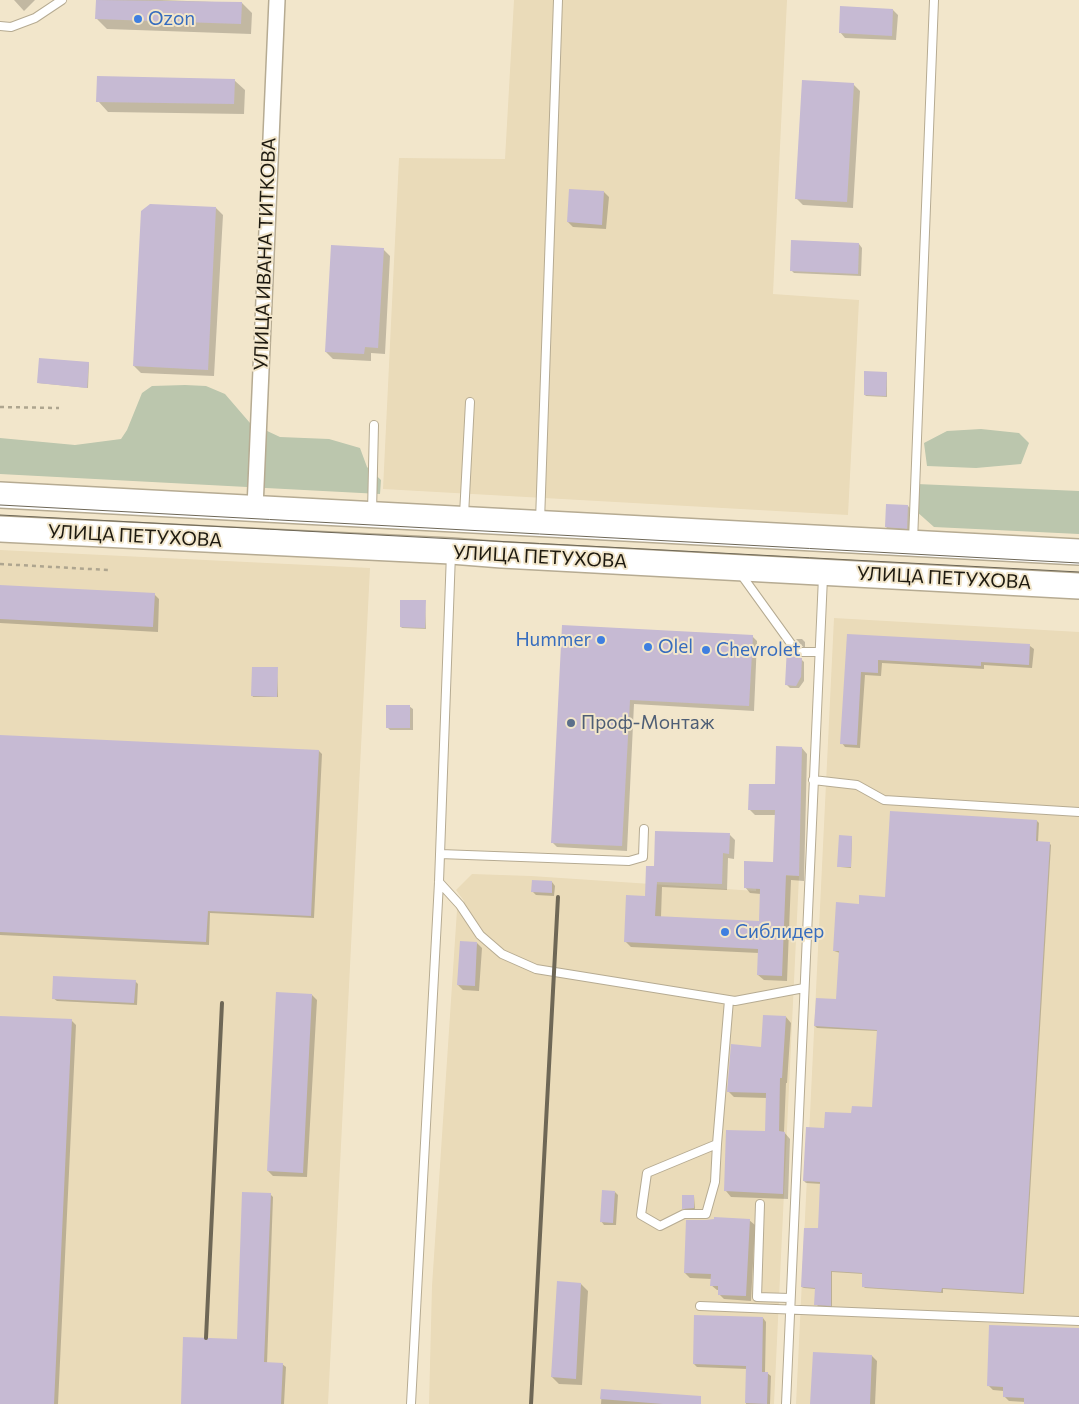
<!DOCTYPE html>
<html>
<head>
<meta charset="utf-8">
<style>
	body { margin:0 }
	canvas { display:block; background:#f2e6cb }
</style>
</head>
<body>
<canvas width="1079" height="1404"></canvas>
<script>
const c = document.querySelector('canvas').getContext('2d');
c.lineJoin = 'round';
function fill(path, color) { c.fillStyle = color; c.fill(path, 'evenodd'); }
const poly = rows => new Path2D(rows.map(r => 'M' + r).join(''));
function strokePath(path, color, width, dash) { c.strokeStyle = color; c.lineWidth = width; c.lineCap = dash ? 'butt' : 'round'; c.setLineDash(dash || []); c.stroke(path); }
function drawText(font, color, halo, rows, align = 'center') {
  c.font = font + ' Commissioner,sans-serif'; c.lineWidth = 4; c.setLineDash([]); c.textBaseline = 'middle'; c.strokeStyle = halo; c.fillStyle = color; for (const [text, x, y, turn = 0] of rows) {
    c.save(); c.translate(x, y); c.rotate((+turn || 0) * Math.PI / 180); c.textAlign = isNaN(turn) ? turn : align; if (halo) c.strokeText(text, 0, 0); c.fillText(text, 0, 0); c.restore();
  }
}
fill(poly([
	[514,0,787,0,773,294,859,300,848,515,383,489,399,158,505,159],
	[0,550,370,568,328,1404,0,1404],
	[834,618,1079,632,1079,1404,796,1404],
	[472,874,531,876,756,891,757,875,799,876,774,1404,429,1404,432,1286,457,910,464,901,456,890]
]), '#eadbb9');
fill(poly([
	[185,385,206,386,225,394,250,423,280,437,329,439,360,448,367,467,381,480,380,494,0,474,0,438,75,445,121,439,127,430,142,393,152,386],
	[981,429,1019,433,1029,443,1021,464,976,468,927,466,924,443,947,431],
	[917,484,1079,491,1079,534,934,527,916,511]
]), '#bbc6ad');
fill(poly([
	[14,0,35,0,24,11],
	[98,0,160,0,242,3,252,13,251,34,107,29,97,19],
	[893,10,898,15,896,40,845,38,840,32],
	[234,80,245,90,244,114,108,112,98,101],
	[853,84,860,91,853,208,803,205,796,198],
	[604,192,609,197,606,229,573,227,568,222],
	[216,208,223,215,214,376,141,373,134,366],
	[859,244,862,248,861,276,794,273,791,270],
	[383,249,390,256,385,354,371,353,371,361,333,359,326,352],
	[89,363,88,388,38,383],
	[887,373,887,397,866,396,865,395],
	[908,506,911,509,910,531,889,530,886,527],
	[0,586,154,594,159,599,158,632,0,623],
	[425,602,426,629,402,628,401,627],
	[564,626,752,636,757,641,754,711,634,704,627,851,557,847,552,842],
	[848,635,1030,646,1034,649,1032,668,984,665,984,669,882,663,881,676,865,675,860,748,845,747,842,743],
	[796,639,802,639,805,642,805,649],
	[794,658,801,659,804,662,804,681,799,688,790,688,787,685],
	[277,669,278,697,253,697,252,695],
	[409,706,413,709,413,730,390,730,387,727],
	[0,736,319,751,322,754,314,918,210,913,209,945,0,935],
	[802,748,807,754,804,881,791,880,787,981,764,980,758,975,759,953,631,947,625,941,646,897,655,868,730,835,735,840,734,859,728,858,727,890,662,887,661,917,760,922,761,894,750,893,745,887,775,864,776,815,755,815,749,809,777,786],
	[1037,821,1039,823,1038,842,1049,843,1051,845,1024,1294,943,1289,943,1293,865,1288,863,1286,864,1274,832,1272,832,1307,818,1306,816,1304,816,1289,804,1288,802,1287,819,1230,822,1184,806,1183,804,1181,825,1130,853,1115,874,1108,878,1031,817,1028,815,1026,837,1000,840,953,834,951,860,905,886,898],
	[852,837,851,868,840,867,838,866],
	[552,882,555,886,554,896,536,895,533,892],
	[477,943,482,948,479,991,463,990,458,985],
	[135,981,138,984,137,1005,57,1001,53,998],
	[312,995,317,1000,307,1177,273,1176,268,1171],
	[0,1017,71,1020,76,1025,58,1404,0,1404],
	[786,1017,791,1023,787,1083,786,1083,784,1132,790,1139,788,1199,731,1197,726,1191,766,1132,767,1098,734,1097,728,1091],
	[615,1192,618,1195,616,1225,604,1225,601,1221],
	[270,1194,273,1197,267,1364,282,1364,286,1367,284,1404,182,1404,238,1340],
	[694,1196,695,1209,685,1209,684,1208],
	[749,1220,755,1225,751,1301,724,1299,719,1294,719,1290,717,1290,711,1285,712,1279,690,1278,685,1273],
	[581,1284,588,1291,582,1385,559,1384,552,1377],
	[763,1318,766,1322,765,1373,767,1373,771,1376,770,1404,746,1404,747,1369,697,1367,694,1364],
	[1079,1330,1079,1404,1025,1404,1025,1402,1009,1401,1004,1396,1004,1391,993,1390,988,1385],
	[814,1353,872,1356,877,1361,875,1404,811,1404],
	[602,1390,698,1404,601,1404]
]), '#0003');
fill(poly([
	[96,0,242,2,241,24,95,19],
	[840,6,893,9,892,36,839,33],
	[97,76,235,79,234,104,96,102],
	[802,80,854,83,847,202,795,199],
	[569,189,604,191,602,225,567,222],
	[150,204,216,207,208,370,133,366,141,211],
	[791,240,859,243,858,274,790,271],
	[331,245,384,248,378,348,365,347,364,354,325,352],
	[39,358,89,362,87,388,37,383],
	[864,371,887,372,886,396,864,395],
	[886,504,908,505,907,529,885,527],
	[0,585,155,593,153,627,0,619],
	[400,600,426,600,425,628,400,627],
	[562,625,753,635,749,706,630,700,622,846,551,843],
	[847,634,1030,644,1029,665,981,662,981,666,878,660,878,673,861,672,857,745,840,744],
	[787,647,794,657,802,658,801,677,796,686,785,685],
	[252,667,278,667,277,697,251,696],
	[386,705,410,705,410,728,386,728],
	[0,735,319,750,311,916,208,911,206,942,0,932],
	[776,746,802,747,799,876,786,875,782,976,757,975,758,949,624,942,626,895,645,896,646,866,654,866,655,831,730,833,729,854,723,853,722,884,657,882,655,916,759,921,760,889,744,888,744,861,773,862,775,810,748,810,749,784,775,784],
	[890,811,1037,820,1036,841,1050,842,1023,1293,942,1288,941,1292,862,1287,862,1273,831,1271,831,1306,814,1305,815,1288,801,1287,804,1228,818,1228,820,1182,803,1181,806,1127,824,1128,825,1112,851,1113,852,1106,872,1107,877,1030,814,1026,816,998,836,999,839,951,833,951,836,902,859,904,859,895,885,897],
	[839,835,852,836,851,867,837,867],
	[532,880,552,881,552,893,531,892],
	[460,941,477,942,475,986,457,985],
	[53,976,136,980,134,1003,52,999],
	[276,992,312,994,303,1173,267,1171],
	[763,1015,786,1016,782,1078,780,1078,779,1131,785,1132,783,1194,724,1191,726,1130,765,1131,766,1093,727,1092,731,1044,761,1047],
	[0,1016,72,1019,54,1404,0,1404],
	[602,1190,615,1191,613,1223,600,1222],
	[242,1192,271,1193,264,1362,283,1363,281,1404,181,1404,183,1337,237,1339],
	[682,1195,694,1195,694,1208,682,1209],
	[714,1217,750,1219,746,1296,718,1295,718,1286,710,1286,711,1274,684,1273,686,1220,706,1220,714,1219],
	[557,1281,581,1283,576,1379,551,1377],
	[694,1315,763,1317,762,1372,768,1372,767,1404,745,1403,746,1366,693,1364],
	[989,1325,1079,1328,1079,1404,1024,1404,1024,1398,1003,1397,1003,1387,987,1386],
	[813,1352,872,1355,870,1404,810,1404],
	[601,1389,701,1396,701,1404,663,1404,600,1399]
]), '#c6bad3');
const service = poly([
	[0,26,11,27,35,18,62,0],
	[372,512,374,425],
	[464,515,470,402],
	[540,521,558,0],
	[913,541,934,0],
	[740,573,797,652,819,652],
	[813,780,857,785,884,800,1079,812],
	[440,854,629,861,643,857,644,829],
	[439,882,460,905,480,935,502,954,536,969,735,1001,804,988],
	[717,1144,715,1182,706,1214,684,1214,660,1226,641,1215,647,1173,717,1144,729,1000],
	[760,1204,757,1297,790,1298],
	[700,1306,1079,1321],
	[411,1404,439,882,451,553],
	[786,1404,823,577]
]);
const minor = poly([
	[255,508,277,0]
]);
const trunk = poly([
	[0,495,1079,552],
	[0,529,451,551,502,555,1079,586]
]);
strokePath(service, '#b6ab92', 10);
strokePath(minor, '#b6ab92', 18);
strokePath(trunk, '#b6ab92', 28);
strokePath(poly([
	[0,407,59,408],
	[0,564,108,570]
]), '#aea58f', 2.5, [4, 4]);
strokePath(service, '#fff', 8);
strokePath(minor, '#fff', 15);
strokePath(trunk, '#fff', 25);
strokePath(poly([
	[0,505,1079,563],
	[0,515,1079,572]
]), '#6e6756', 1);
strokePath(poly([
	[206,1338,222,1003],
	[531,1404,558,897]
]), '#6e6756', 4);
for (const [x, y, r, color] of [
	[138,19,5,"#3f7fe0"],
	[601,640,5,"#3f7fe0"],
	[648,647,5,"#3f7fe0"],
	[706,650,5,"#3f7fe0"],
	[571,723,5,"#5c6f8a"],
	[725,932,5,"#3f7fe0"]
]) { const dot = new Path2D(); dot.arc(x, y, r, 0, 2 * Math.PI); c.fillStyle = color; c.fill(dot); strokePath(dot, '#f2e6cb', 2); }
drawText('19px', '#366cbe', '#f2e6cb', [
	["Ozon",148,19],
	["Hummer",591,640,"right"],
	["Olel",658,647],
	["Chevrolet",716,650],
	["Сиблидер",735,932]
], 'left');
drawText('19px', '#1e1a10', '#f2e6cb', [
	["УЛИЦА ИВАНА ТИТКОВА",265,254,-88],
	["УЛИЦА ПЕТУХОВА",135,536,3],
	["УЛИЦА ПЕТУХОВА",540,557,3],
	["УЛИЦА ПЕТУХОВА",944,578,3]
]);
drawText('19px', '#4e5e75', '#f2e6cb', [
	["Проф-Монтаж",581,723]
], 'left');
</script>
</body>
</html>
